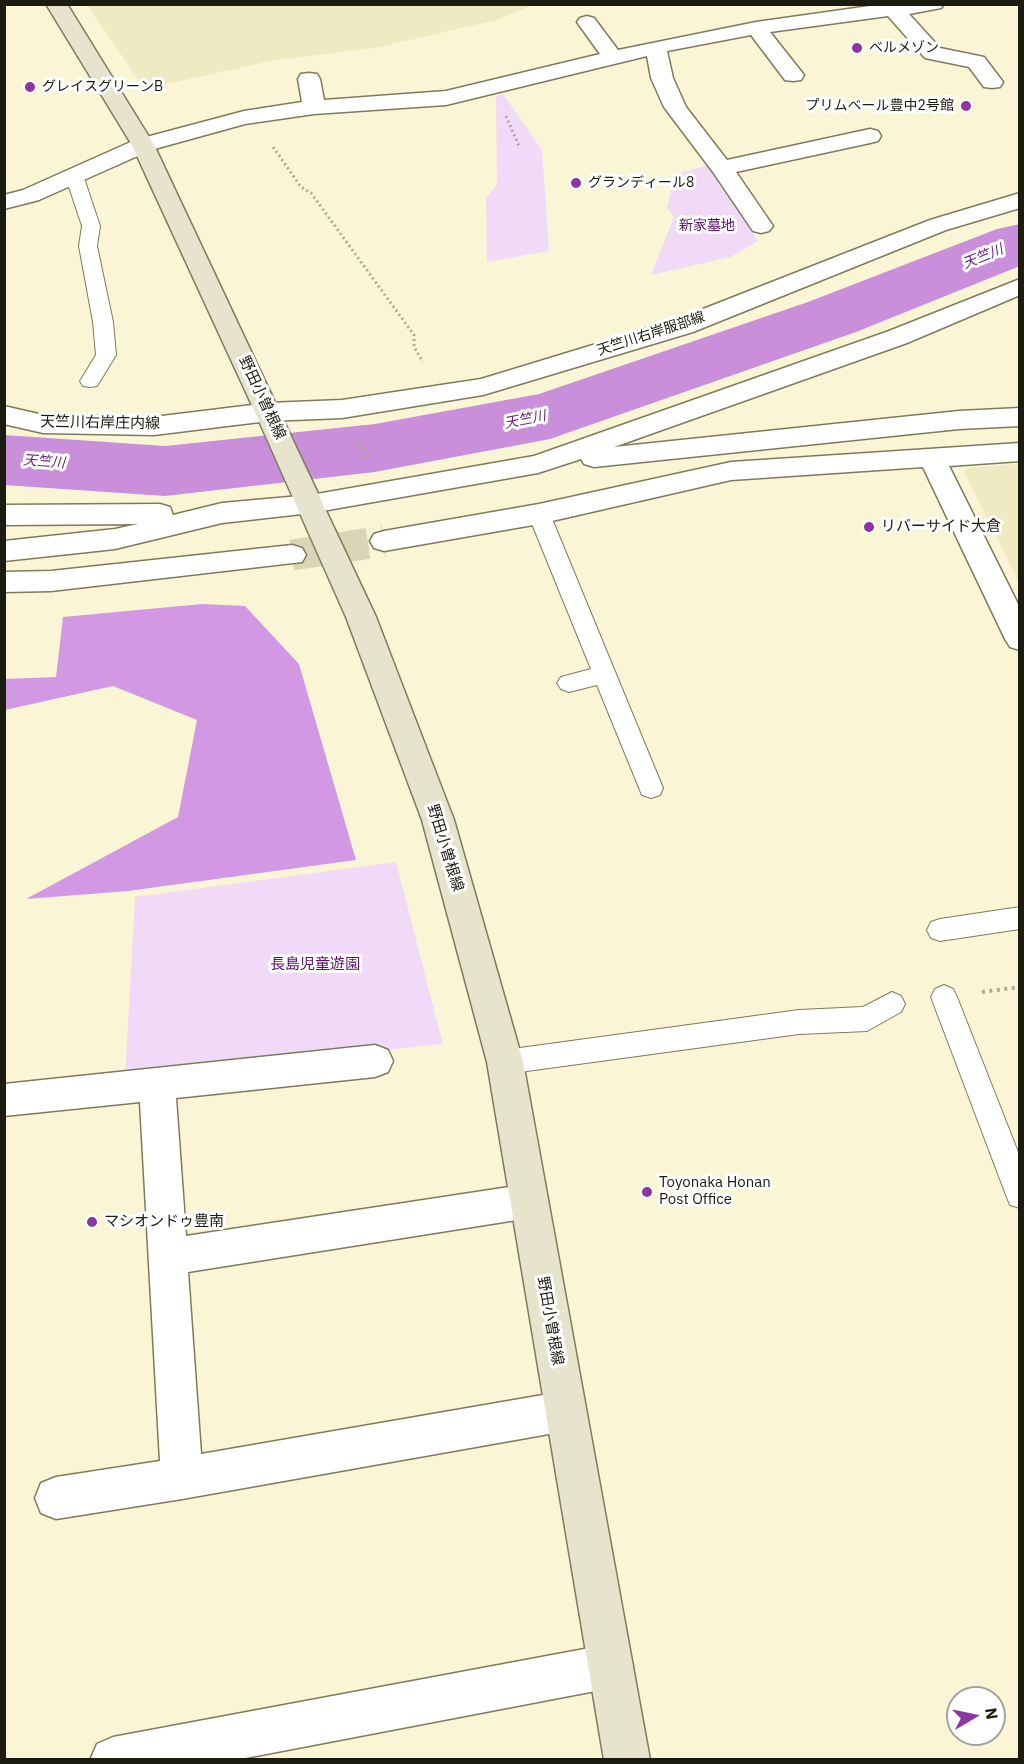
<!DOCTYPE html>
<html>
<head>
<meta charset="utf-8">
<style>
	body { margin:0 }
	#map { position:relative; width:1024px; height:1764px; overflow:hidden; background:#faf6d5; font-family:"IBM Plex Sans",sans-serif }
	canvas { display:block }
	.frame { position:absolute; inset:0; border:6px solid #1c1b0f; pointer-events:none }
	.north { position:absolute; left:946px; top:1686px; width:60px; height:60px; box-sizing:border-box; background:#fff; border:2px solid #a4a49f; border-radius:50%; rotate:81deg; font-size:16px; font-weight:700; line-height:24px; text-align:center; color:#1c1b0f }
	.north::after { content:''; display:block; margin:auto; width:21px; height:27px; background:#8b36a3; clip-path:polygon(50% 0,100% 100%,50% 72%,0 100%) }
</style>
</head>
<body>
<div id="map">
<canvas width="1024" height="1764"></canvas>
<div class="frame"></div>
<div class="north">N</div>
</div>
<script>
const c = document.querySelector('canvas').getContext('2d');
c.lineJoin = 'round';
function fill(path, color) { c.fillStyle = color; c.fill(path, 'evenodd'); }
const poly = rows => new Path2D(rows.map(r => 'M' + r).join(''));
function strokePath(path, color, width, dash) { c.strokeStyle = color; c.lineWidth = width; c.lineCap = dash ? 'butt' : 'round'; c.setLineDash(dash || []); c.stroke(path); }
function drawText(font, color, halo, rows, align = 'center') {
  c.font = font + ' "IBM Plex Sans","Noto Sans JP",sans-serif'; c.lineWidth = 6; c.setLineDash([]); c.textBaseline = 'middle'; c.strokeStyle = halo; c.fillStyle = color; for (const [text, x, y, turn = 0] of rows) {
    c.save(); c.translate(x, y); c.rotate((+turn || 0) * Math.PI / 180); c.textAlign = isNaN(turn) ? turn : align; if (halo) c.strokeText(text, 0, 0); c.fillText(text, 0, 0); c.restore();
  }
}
fill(poly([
	[87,5,543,5,531,6,496,20,380,47,270,61,145,89],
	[1019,464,1020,464,1019,583,964,472,967,468]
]), '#eeeac1');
fill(poly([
	[503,94,542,150,549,251,487,262,486,198,497,184,496,96],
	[709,165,758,241,731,257,651,275,674,217,667,208,675,174],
	[396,862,443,1044,125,1076,135,897]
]), '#f1daf8');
fill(poly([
	[202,604,245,606,299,664,356,860,128,891,26,899,178,817,197,720,113,686,5,710,5,679,56,677,63,617]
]), '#d298e4');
fill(poly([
	[1020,224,1020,266,856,332,550,439,375,472,165,496,4,485,4,435,165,446,375,424,539,394,808,302,997,229,1020,224]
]), '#c98fdb');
strokePath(poly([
	[292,555,384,541]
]), '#d9d5b7', 31, [31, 15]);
const lane = poly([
	[74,170,83,175,100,226,97,246,113,322,116,355,97,386,90,387,83,386,80,381,96,355,93,322,79,246,82,226,65,175,74,170],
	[539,507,547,509,550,514,663,788,660,795,651,798,642,795,597,685,569,692,561,689,557,683,561,677,591,669,528,514,531,509,539,507],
	[1020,907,1020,929,940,941,931,938,927,930,931,922,940,919,1020,907],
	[944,985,953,989,957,997,1020,1157,1020,1208,1010,1205,1006,1195,931,997,935,989,944,985],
	[892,992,901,996,905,1004,901,1012,867,1031,799,1034,505,1074,495,1071,491,1062,495,1053,505,1050,799,1010,863,1007,892,992]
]);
const street = poly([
	[884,4,944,4,941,8,909,14,940,48,984,57,1003,82,1000,87,992,88,984,87,969,67,925,58,888,16,770,32,804,75,801,80,793,81,785,80,751,35,667,51,673,78,686,107,727,160,870,129,878,131,881,136,878,141,870,143,736,172,773,226,769,231,761,233,753,231,713,172,664,107,651,78,647,56,446,105,314,114,245,124,151,150,39,200,4,209,4,195,23,190,135,140,244,111,302,102,298,79,301,74,309,73,317,74,320,79,324,100,446,91,600,54,577,22,580,18,587,16,594,18,618,50,756,22,884,4],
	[1020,193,1020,208,946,230,693,332,483,395,342,418,268,421,154,435,43,433,4,424,4,406,43,415,154,417,268,403,342,400,481,379,675,320,930,220,1020,193],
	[1020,279,1020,295,907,343,614,447,959,411,1020,408,1020,426,959,429,594,467,584,464,581,459,538,473,311,513,222,523,115,549,4,561,4,541,115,529,138,524,4,525,4,505,160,504,170,507,173,515,222,503,311,495,534,456,889,331,1020,279],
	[1020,443,1020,461,949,466,1020,608,1020,650,1010,647,1005,639,923,467,731,480,539,524,384,551,374,548,370,541,374,534,384,531,539,504,731,462,1020,443],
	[292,545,302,548,306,555,302,562,51,591,4,592,4,572,51,571,292,545],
	[375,1045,388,1050,393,1061,388,1072,375,1077,176,1098,186,1236,529,1184,542,1189,548,1201,542,1213,529,1218,188,1272,201,1454,566,1391,580,1397,586,1411,580,1425,566,1431,182,1499,56,1519,41,1513,35,1498,41,1483,56,1477,160,1461,140,1102,4,1116,4,1084,375,1045],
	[611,1644,627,1650,633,1666,627,1682,611,1688,235,1760,90,1760,97,1744,113,1737,611,1644]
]);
const secondary = poly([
	[46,4,67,4,154,145,376,617,454,820,523,1062,650,1760,604,1760,487,1062,422,820,346,617,255,412,132,145,46,4]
]);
strokePath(lane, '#7e7b5d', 2);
strokePath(street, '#7e7b5d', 3);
strokePath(secondary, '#7e7b5d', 3);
strokePath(poly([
	[506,116,519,146],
	[273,147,301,187,311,193,414,335,414,347,423,362]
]), '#aeab92', 3, [2, 3]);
strokePath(poly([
	[359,442,369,459],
	[982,992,1020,987]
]), '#aeab92', 4, [3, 4.5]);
fill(lane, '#fff');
fill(street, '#fff');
fill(secondary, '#e7e4ce');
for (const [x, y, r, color] of [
	[857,48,6,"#8b36a3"],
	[30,87,6,"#8b36a3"],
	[966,106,6,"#8b36a3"],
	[576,183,6,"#8b36a3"],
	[869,527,6,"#8b36a3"],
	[647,1192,6,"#8b36a3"],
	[92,1222,6,"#8b36a3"]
]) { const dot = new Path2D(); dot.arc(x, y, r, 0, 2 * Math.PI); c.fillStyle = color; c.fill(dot); strokePath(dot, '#fff', 2); }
drawText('14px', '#1c1b0f', '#fff', [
	["ベルメゾン",869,48],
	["グレイスグリーンB",42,87],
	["プリムベール豊中2号館",954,106,"right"],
	["グランディール8",588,183]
], 'left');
drawText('14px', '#590f6c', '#fff', [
	["新家墓地",707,226]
]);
drawText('italic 14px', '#6a237d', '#fff', [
	["天竺川",983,257,-22],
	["天竺川",525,420,-11],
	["天竺川",44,462,4]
]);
drawText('14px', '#1c1b0f', '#fff', [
	["天竺川右岸服部線",651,334,-18]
]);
drawText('15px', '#1c1b0f', '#fff', [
	["野田小曽根線",262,398,65],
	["天竺川右岸庄内線",100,423,1],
	["野田小曽根線",445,848,73],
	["野田小曽根線",550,1321,80]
]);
drawText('15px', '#1c1b0f', '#fff', [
	["リバーサイド大倉",881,527],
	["Toyonaka Honan",659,1183],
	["Post Office",659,1200],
	["マシオンドゥ豊南",104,1222]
], 'left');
drawText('15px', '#590f6c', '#fff', [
	["長島児童遊園",315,965]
]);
</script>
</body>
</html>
